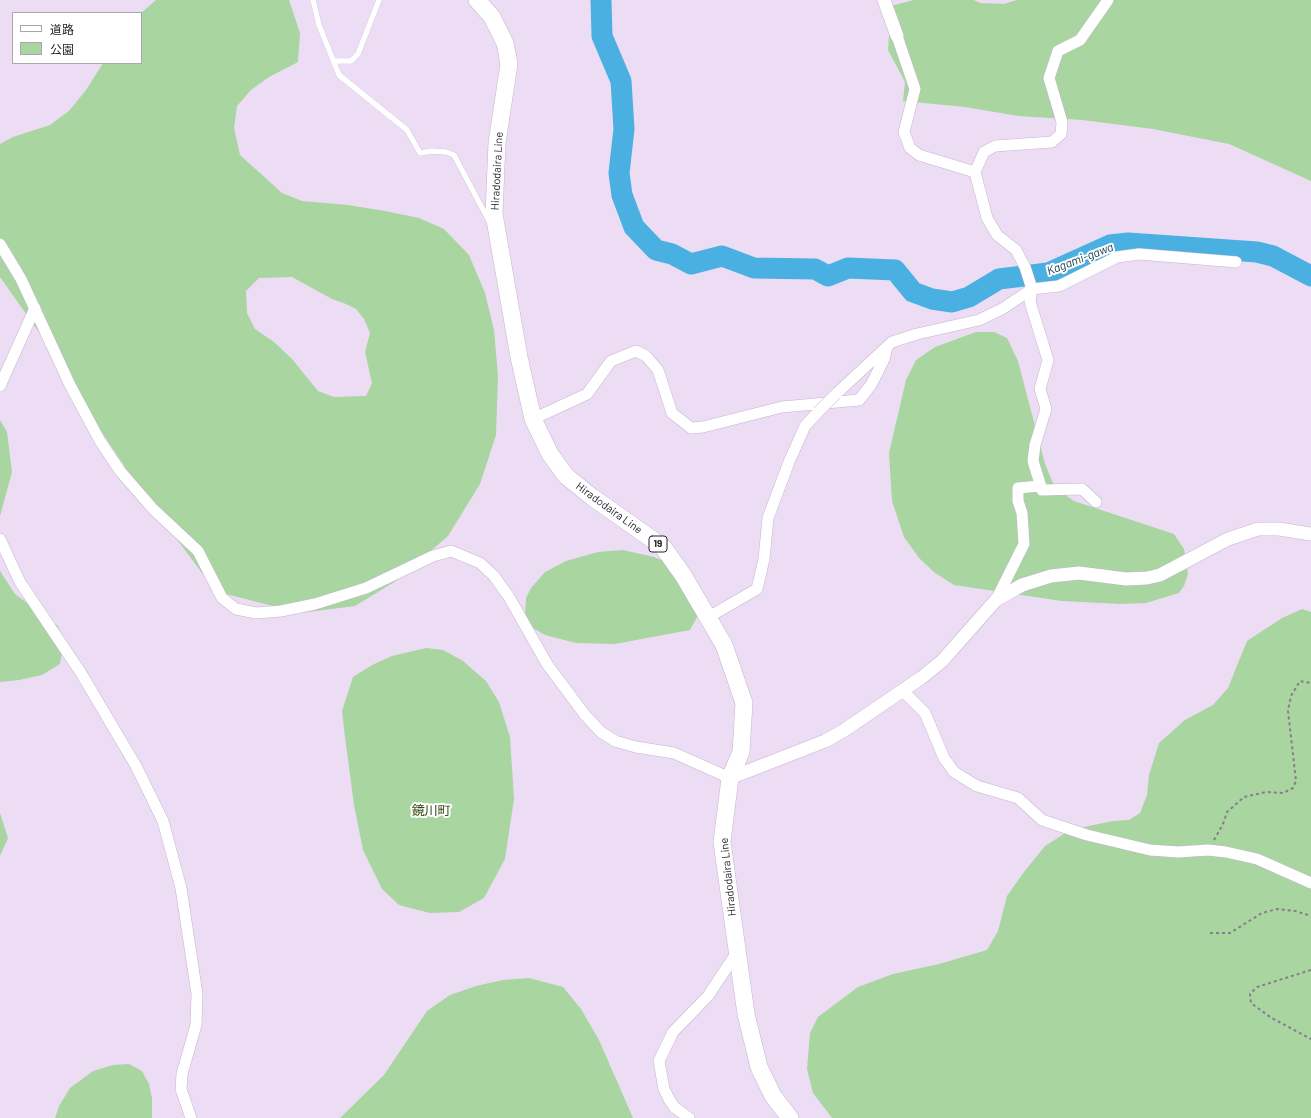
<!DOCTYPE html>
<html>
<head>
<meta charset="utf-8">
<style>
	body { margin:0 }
	#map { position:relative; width:1311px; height:1118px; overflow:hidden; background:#ecddf5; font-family:Barlow,"Noto Sans JP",sans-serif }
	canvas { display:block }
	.legend { position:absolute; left:12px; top:12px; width:130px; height:52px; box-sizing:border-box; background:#fff; border:1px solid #a9a7ab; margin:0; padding:5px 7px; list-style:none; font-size:12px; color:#29242d }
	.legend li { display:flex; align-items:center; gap:8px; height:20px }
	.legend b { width:20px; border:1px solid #a9a7ab }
</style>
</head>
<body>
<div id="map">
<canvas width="1311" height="1118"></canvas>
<ul class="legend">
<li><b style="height:5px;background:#fff"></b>道路</li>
<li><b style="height:11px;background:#a8d5a0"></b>公園</li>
</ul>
</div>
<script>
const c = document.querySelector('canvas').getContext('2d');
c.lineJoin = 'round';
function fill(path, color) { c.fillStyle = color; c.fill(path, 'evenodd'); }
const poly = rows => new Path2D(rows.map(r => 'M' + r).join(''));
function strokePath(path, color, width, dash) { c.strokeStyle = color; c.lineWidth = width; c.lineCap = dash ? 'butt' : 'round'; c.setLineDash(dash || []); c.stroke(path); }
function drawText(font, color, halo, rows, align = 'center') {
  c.font = font + ' Barlow,"Noto Sans JP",sans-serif'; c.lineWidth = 4; c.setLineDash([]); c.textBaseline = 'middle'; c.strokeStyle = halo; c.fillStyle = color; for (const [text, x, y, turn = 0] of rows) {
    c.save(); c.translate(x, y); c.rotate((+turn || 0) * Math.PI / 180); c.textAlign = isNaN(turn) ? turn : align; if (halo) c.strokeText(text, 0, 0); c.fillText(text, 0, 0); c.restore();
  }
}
fill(poly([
	[156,0,289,0,300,33,298,62,269,77,251,90,237,106,234,128,240,155,282,193,302,201,348,205,385,211,419,218,444,229,469,255,485,293,494,330,498,376,496,435,480,484,448,536,396,581,355,606,300,613,226,594,205,577,143,494,81,401,48,345,0,277,0,144,13,137,50,125,69,111,86,90,103,63,141,63,141,13],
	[292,277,332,299,346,304,356,309,364,319,370,333,365,352,372,383,366,396,334,397,318,391,292,359,274,342,255,329,247,313,246,291,259,278],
	[914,0,974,0,980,3,1004,4,1017,0,1311,0,1311,181,1229,144,1153,129,1082,120,1018,116,965,107,903,101,905,82,888,50,891,6],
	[976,332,994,332,1007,338,1018,361,1045,464,1055,488,1074,501,1174,534,1184,549,1188,574,1184,586,1179,593,1146,603,1120,604,1062,601,954,585,935,573,919,558,904,537,892,501,889,453,906,380,916,360,935,347],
	[0,420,7,432,12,472,0,516],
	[623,550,654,557,679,567,702,608,690,630,615,644,576,643,545,635,531,627,525,618,526,598,531,588,545,572,566,561,598,552],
	[0,571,15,594,58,626,63,645,60,664,42,675,19,680,0,682],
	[1302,609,1311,612,1311,1118,832,1118,813,1093,807,1069,810,1033,818,1017,858,987,893,974,939,964,987,950,998,931,1007,896,1024,872,1045,846,1070,830,1113,821,1129,820,1140,813,1147,795,1149,775,1159,743,1185,720,1213,705,1228,688,1247,641,1282,618],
	[426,648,443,650,463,661,486,681,499,702,510,737,514,799,505,859,484,898,459,912,430,913,399,905,382,889,363,850,354,805,345,737,342,711,353,677,372,665,392,656],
	[0,813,8,838,0,856],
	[529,978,563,987,581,1009,599,1040,633,1118,340,1118,384,1075,427,1011,450,995,476,986,503,980],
	[129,1064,142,1071,149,1084,152,1098,152,1118,55,1118,59,1106,70,1088,93,1071,113,1065]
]), '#a8d5a0');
strokePath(poly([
	[601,0,602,36,621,81,624,129,619,173,622,195,634,227,656,250,672,254,691,264,722,256,754,268,815,269,828,276,848,268,895,270,913,292,932,299,952,302,969,297,999,279,1048,273,1110,245,1128,243,1257,252,1273,256,1311,276]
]), '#4ab0e2', 21);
const service = poly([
	[313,0,319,25,339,75,407,130,420,153,432,151,446,152,454,155,489,221],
	[334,61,351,61,358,54,379,0]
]);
const minor = poly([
	[897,36,915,89,904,132,910,148,919,155,975,172],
	[0,244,21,279,70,385,100,441,120,471,153,509,198,551,222,598,236,609,256,613,281,611,315,604,366,588,433,556,451,551,480,563,494,576,509,597,547,664,585,715,601,732,615,741,636,747,674,753,730,778],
	[0,386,35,308],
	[836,394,892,342,917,334,979,320,1002,309,1032,289,1059,286,1117,257,1139,254,1236,262],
	[533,419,587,394,611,361,636,351,646,356,658,370,672,413,691,428,703,427,782,407,859,400,871,385,884,359,887,347],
	[1096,502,1082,489,1042,490,1033,461,1035,445,1046,409,1040,389,1048,360,1030,302,1032,289,1025,267,1016,250,997,235,987,218,975,172,984,152,995,146,1052,142,1061,134,1062,122,1049,78,1058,51,1080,40,1108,0],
	[0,539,20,582,81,673,136,766,163,821,181,888,197,994,196,1025,182,1074,181,1089,191,1118],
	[996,600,1024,544,1022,513,1018,501,1018,488,1040,486],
	[707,618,757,589,764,559,768,518,789,462,805,426,818,412],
	[902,690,925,713,944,758,954,772,977,786,1018,798,1042,820,1087,835,1150,850,1178,852,1208,850,1226,852,1257,859,1311,883],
	[689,1118,674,1107,669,1099,664,1089,659,1061,673,1032,708,996,737,952]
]);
const tertiary = poly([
	[884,0,897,36],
	[730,778,825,741,843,731,921,678,942,661,996,600,1022,585,1051,576,1079,573,1126,579,1147,578,1160,575,1228,539,1258,529,1279,529,1311,534]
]);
const primary = poly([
	[477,0,492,17,505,43,509,64,497,143,494,214,519,357,533,419,550,454,566,476,592,497,663,547,683,575,724,645,744,703,741,752,730,778,722,842,746,1014,759,1067,773,1096,790,1118]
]);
strokePath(service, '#c3b5cc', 6);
strokePath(minor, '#c3b5cc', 12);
strokePath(tertiary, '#c3b5cc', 14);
strokePath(primary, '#c3b5cc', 18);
strokePath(poly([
	[1214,840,1223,824,1227,812,1244,797,1266,792,1283,793,1293,788,1296,781,1288,711,1291,696,1300,681,1311,683],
	[1210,933,1230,933,1262,913,1277,909,1295,911,1311,916],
	[1311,970,1257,987,1250,994,1251,1003,1270,1017,1311,1039]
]), '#877d8d', 2, [3, 3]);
strokePath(service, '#fff', 5.5);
strokePath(minor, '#fff', 11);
strokePath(tertiary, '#fff', 13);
strokePath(primary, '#fff', 17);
const minorBridge = poly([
	[818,412,836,394]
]);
strokePath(minorBridge, '#c3b5cc', 12, []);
strokePath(minorBridge, '#fff', 11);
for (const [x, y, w] of [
	[658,544,18]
]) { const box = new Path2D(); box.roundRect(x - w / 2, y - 8, w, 16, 3); c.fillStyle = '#fff'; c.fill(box); strokePath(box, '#29242d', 1); }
drawText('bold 10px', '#29242d', null, [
	["19",658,544]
]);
drawText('11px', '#29242d', '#fff', [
	["Hiradodaira Line",497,171,-87],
	["Hiradodaira Line",609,508,36],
	["Hiradodaira Line",728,877,-96]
]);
drawText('italic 12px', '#0f3b4f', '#fff', [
	["Kagami-gawa",1080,259,-21]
]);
drawText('13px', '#36450e', '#fff', [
	["鏡川町",431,811]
]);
</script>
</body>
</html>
